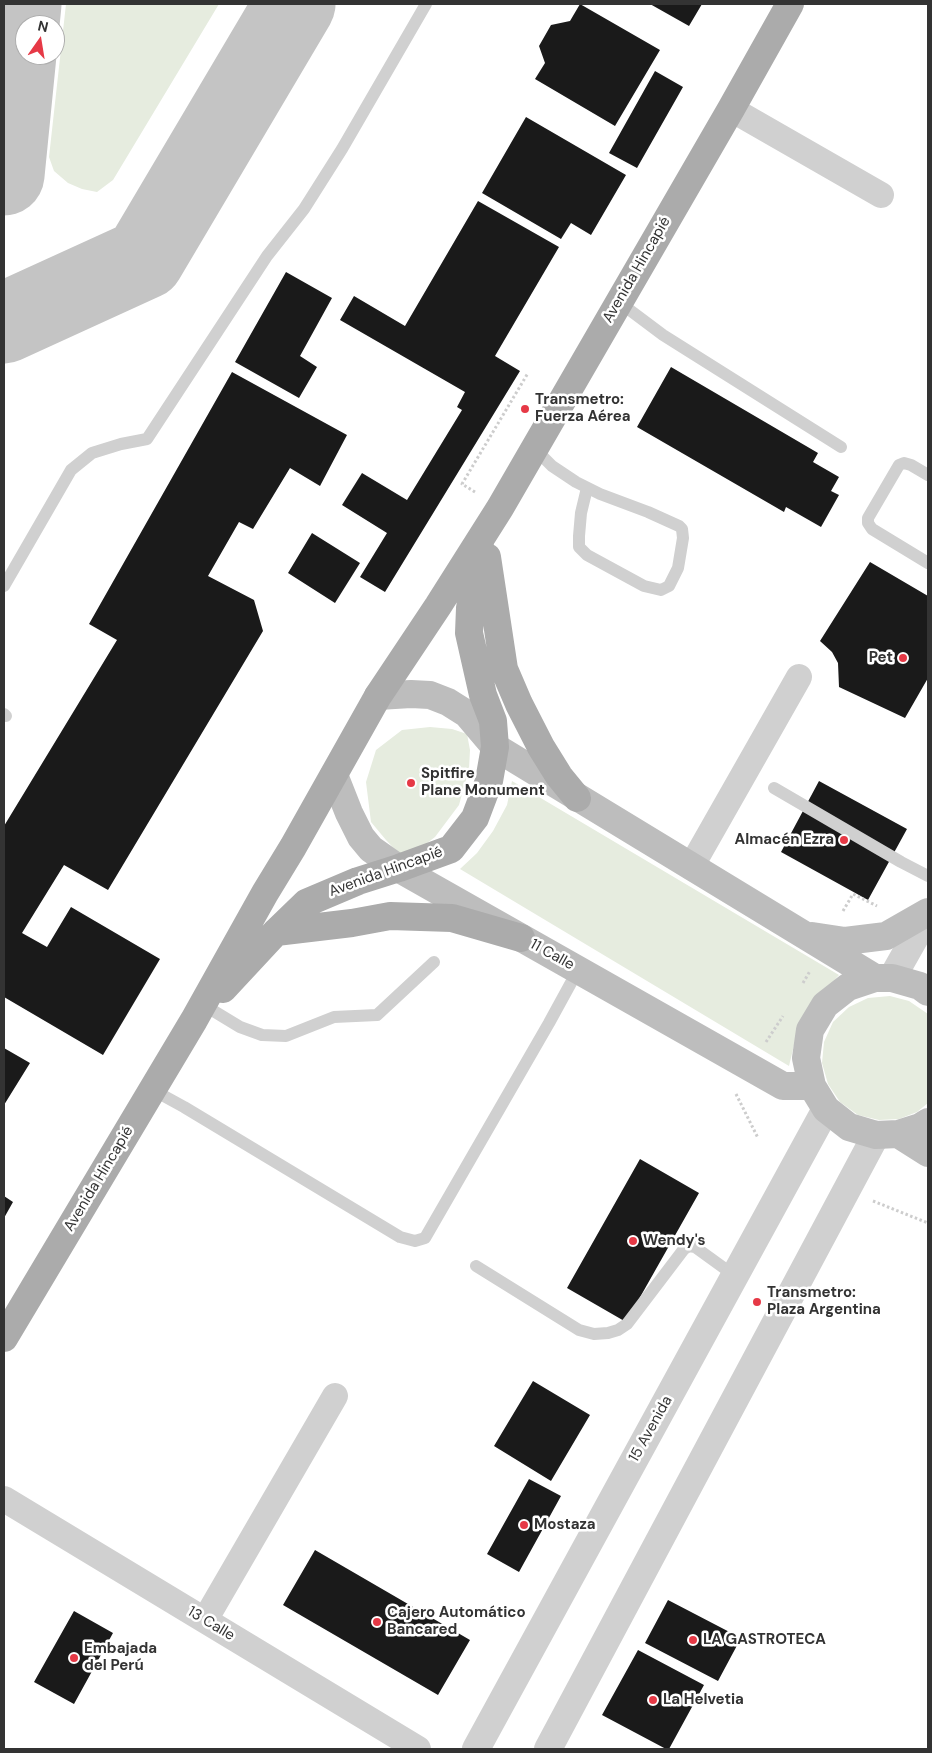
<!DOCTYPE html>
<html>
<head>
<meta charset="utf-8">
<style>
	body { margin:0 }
	#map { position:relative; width:932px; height:1753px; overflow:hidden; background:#fff; font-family:"DM Sans",sans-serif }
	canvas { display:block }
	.frame { position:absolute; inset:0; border:5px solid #333; pointer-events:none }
	.north { position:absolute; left:15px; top:15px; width:50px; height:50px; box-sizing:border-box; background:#fff; border:1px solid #adadad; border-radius:50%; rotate:13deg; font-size:14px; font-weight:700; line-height:20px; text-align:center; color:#333 }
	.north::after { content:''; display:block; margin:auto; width:18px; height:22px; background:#e63946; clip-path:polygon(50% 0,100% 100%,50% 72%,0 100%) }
</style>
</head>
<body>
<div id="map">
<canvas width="932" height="1753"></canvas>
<div class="frame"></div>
<div class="north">N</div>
</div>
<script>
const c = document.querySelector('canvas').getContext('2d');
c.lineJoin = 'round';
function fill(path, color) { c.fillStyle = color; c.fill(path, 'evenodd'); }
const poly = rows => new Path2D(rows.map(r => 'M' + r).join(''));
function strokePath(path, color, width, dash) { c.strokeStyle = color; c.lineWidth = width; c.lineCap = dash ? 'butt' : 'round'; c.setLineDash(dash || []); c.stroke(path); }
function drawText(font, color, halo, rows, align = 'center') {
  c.font = font + ' "DM Sans",sans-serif'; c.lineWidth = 5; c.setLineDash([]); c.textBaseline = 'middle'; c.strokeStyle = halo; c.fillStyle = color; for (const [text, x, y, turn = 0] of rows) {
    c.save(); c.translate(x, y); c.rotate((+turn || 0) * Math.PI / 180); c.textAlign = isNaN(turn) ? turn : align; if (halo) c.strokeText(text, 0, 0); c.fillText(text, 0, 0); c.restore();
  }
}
fill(poly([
	[66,4,219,4,113,180,97,192,82,189,68,183,54,171,49,157],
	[430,727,452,729,467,734,470,750,469,769,459,805,435,837,418,850,401,856,386,840,371,822,366,782,376,750,402,730],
	[512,781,839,975,822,994,795,1041,789,1066,460,869,477,853,493,831,507,805],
	[890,996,909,1001,928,1014,928,1103,917,1112,899,1119,879,1120,858,1115,840,1102,828,1084,822,1063,824,1042,833,1022,849,1007,868,998]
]), '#e6ecdf');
strokePath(poly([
	[4,175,21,4],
	[4,323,144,259,295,4]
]), '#c4c4c4', 81);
fill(poly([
	[580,4,660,50,615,126,535,79,545,63,539,46,551,25,570,21],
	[650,4,702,4,689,26],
	[655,71,683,87,637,168,609,153],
	[526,117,626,175,591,235,571,223,561,239,482,193],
	[478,201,559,247,495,356,520,371,385,592,360,577,387,533,342,505,362,473,407,500,462,410,457,407,465,392,340,320,354,296,405,326],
	[286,272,332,298,300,356,317,367,299,398,235,362],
	[671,367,818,453,813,462,839,477,831,491,839,495,821,527,786,507,784,512,637,427],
	[232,372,347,435,320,486,290,468,253,529,239,522,208,576,254,600,263,631,108,890,64,865,22,933,47,947,71,907,160,959,103,1055,4,997,4,826,117,640,89,624],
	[312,533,360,563,335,603,288,573],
	[870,562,928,596,928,678,905,718,839,687,838,663,832,652,820,641],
	[819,781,907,829,868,900,781,852],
	[4,1048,30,1063,4,1105],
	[640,1159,699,1193,626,1322,567,1288],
	[4,1196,13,1202,4,1218],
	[533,1381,590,1415,551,1481,494,1446],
	[529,1479,561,1496,519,1572,487,1554],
	[315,1550,470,1640,438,1695,283,1605],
	[668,1600,741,1638,718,1681,645,1643],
	[74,1611,113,1633,74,1704,34,1682],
	[638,1650,704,1685,669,1749,666,1749,602,1715]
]), '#1a1a1a');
strokePath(poly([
	[475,492,462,484,528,373],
	[843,911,853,894,877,906],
	[803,983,810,971],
	[766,1042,783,1016],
	[736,1094,758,1138],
	[873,1201,928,1223]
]), '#cdcdcd', 3, [2.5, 2.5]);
strokePath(poly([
	[619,302,663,335,841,447],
	[534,448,552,466,576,482,600,494,648,512,679,526,682,529,683,538,678,568,669,586,661,590,644,586,587,555,579,547,579,536,581,513,587,488],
	[928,475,911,465,904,463,899,465,868,518,868,523,872,529,928,563],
	[4,586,71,470,92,453,121,444,147,439,267,256,304,209,342,149,426,4],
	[4,714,6,716],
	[774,788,901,862,928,876],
	[207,1007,240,1027,262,1035,286,1036,334,1017,377,1015,434,962],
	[153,1090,184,1107,400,1237,415,1241,425,1238,549,1023,578,970],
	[476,1266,579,1330,594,1334,608,1333,618,1330,627,1324,684,1249,689,1246,695,1247,735,1276]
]), '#d0d0d0', 12);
strokePath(poly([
	[731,109,881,195],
	[691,867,799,677],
	[4,1499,418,1749],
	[205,1620,335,1396]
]), '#d0d0d0', 26);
strokePath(poly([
	[892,978,928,914],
	[476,1749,826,1109],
	[548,1749,876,1135]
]), '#d0d0d0', 28);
strokePath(poly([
	[378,696,411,694,430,695,448,702,467,714,495,747,875,978],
	[334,775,349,813,361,837,371,849,398,868,783,1086,812,1086],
	[812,936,845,941,886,936,928,912],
	[928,992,920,986,892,978,875,978,848,987,825,1005,810,1030,806,1058,812,1086,826,1109,849,1127,876,1135,898,1134,920,1127,928,1122],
	[898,1134,928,1153]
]), '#bdbdbd', 28);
strokePath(poly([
	[487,557,504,669,519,704,541,747,559,776,577,798],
	[276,932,352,923,390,916,452,918,521,938],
	[223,989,276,932,306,903,358,881,399,868,451,849,475,818,489,781,495,747,493,721,483,695,469,633,470,608,481,550],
	[4,1338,194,1020,265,893,293,847,378,696,438,606,500,508,731,109,790,4]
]), '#ababab', 28);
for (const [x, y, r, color] of [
	[525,409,5,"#e63946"],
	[903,658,5,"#e63946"],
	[411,783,5,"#e63946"],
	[844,840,5,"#e63946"],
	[633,1241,5,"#e63946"],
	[757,1302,5,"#e63946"],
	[524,1525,5,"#e63946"],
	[377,1622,5,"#e63946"],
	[693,1640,5,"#e63946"],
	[74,1658,5,"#e63946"],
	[653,1700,5,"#e63946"]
]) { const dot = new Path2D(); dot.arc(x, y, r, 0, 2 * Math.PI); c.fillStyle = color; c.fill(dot); strokePath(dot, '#fff', 2); }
drawText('15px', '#333', '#fff', [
	["Avenida Hincapié",637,270,-60],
	["Avenida Hincapié",386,872,-20],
	["11 Calle",552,955,29],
	["Avenida Hincapié",99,1179,-59],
	["15 Avenida",651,1429,-61],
	["13 Calle",211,1624,31]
]);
drawText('bold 15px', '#333', '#fff', [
	["Transmetro:",535,400],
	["Fuerza Aérea",535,417],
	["Pet",893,658,"right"],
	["Spitfire",421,774],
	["Plane Monument",421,791],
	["Almacén Ezra",834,840,"right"],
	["Wendy's",643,1241],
	["Transmetro:",767,1293],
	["Plaza Argentina",767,1310],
	["Mostaza",534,1525],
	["Cajero Automático",387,1613],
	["Bancared",387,1630],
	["LA GASTROTECA",703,1640],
	["Embajada",84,1649],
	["del Perú",84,1666],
	["La Helvetia",663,1700]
], 'left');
</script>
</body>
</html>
